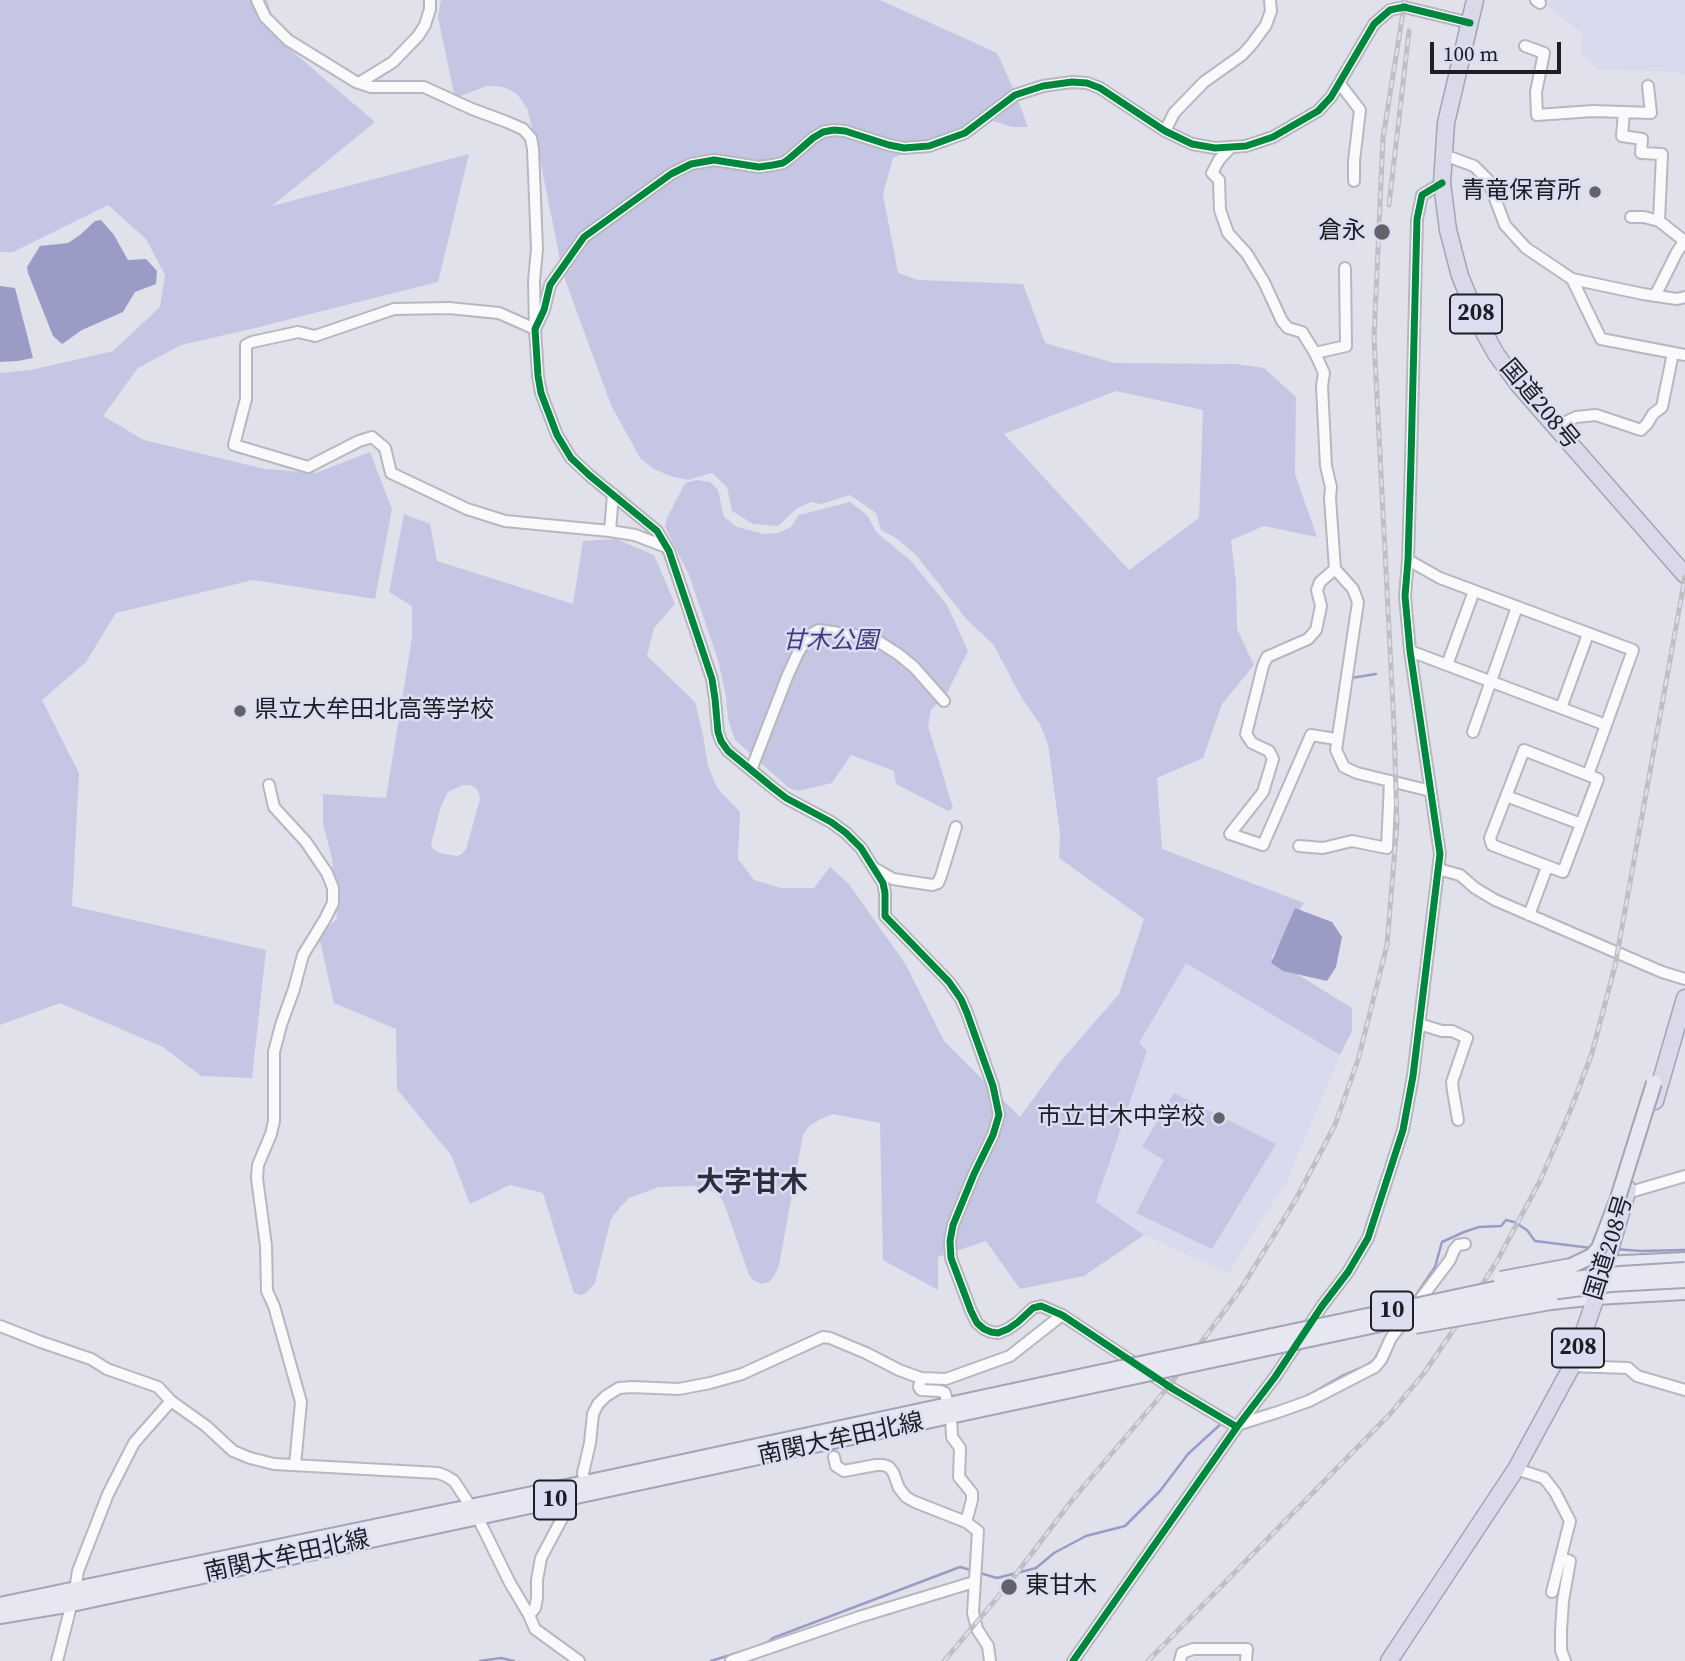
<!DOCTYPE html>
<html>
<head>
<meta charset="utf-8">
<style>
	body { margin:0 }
	#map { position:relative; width:1685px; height:1661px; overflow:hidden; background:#e1e1ec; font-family:"Source Serif 4",serif }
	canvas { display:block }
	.scale { position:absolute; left:1430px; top:42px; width:131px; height:32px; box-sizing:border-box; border:4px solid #1d1d24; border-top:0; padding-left:9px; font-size:21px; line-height:24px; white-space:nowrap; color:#1d1d24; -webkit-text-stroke:5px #dcddf1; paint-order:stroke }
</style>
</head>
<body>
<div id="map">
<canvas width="1685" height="1661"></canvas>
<div class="scale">100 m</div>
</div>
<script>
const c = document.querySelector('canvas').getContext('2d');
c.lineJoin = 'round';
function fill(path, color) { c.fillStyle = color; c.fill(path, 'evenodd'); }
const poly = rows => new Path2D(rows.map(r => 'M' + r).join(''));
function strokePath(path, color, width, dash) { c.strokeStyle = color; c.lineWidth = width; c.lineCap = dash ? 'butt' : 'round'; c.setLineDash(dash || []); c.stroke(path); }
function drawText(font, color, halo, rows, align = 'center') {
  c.font = font + ' "Source Serif 4","Noto Sans JP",serif'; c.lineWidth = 5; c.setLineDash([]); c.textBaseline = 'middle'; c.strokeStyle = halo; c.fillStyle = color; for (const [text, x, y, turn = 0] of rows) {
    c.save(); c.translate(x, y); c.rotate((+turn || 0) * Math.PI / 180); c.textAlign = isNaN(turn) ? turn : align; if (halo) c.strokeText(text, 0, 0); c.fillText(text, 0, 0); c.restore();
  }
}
fill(poly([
	[1541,0,1685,0,1685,75,1668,71,1600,70,1581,54,1582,33],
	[1186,962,1340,1055,1287,1181,1228,1273,1144,1235,1096,1203,1147,1051,1139,1043]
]), '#d9daee');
fill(poly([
	[0,0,267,0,279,40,375,122,272,206,469,154,438,282,251,329,181,345,138,368,103,416,144,440,265,469,316,473,370,452,392,509,375,599,253,580,116,613,86,662,42,700,79,773,72,906,266,950,252,1078,201,1076,163,1047,60,1003,0,1025,0,373,31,370,113,351,160,307,165,275,146,239,108,205,13,252,0,252],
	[441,0,880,0,997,53,1014,90,1028,127,1012,127,993,121,979,123,953,130,893,158,883,194,898,273,918,280,1023,284,1045,343,1114,363,1236,364,1264,368,1296,397,1295,474,1317,537,1264,526,1231,540,1236,582,1237,629,1254,665,1222,704,1203,758,1157,778,1162,849,1304,903,1271,958,1352,1008,1352,1031,1340,1055,1186,963,1139,1043,1147,1051,1096,1202,1144,1235,1084,1276,1020,1289,986,1241,938,1257,938,1290,883,1260,880,1123,832,1114,819,1120,808,1127,803,1135,779,1265,774,1276,769,1282,761,1284,753,1280,749,1275,724,1203,719,1195,710,1190,693,1186,659,1187,629,1198,621,1206,611,1219,595,1283,586,1293,581,1295,577,1294,574,1293,543,1193,510,1185,470,1204,451,1155,397,1089,396,1029,334,1003,319,937,337,918,332,858,323,824,323,794,386,798,412,638,412,606,389,592,404,514,430,524,437,561,573,604,583,541,616,539,654,555,675,604,654,628,647,656,695,702,703,735,708,766,717,788,740,812,738,859,754,880,781,888,814,888,830,867,849,884,906,965,944,1041,1020,1117,1060,1062,1119,994,1144,919,1059,858,1060,834,1048,744,1040,724,1023,700,993,644,968,621,916,555,896,538,881,530,876,513,850,495,821,504,811,502,796,509,778,526,753,524,732,511,727,487,712,473,688,480,670,476,654,469,640,458,611,405,563,274,538,150,527,108,517,94,506,88,496,86,487,86,455,98,438,17],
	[1116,391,1203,410,1199,518,1129,570,1004,434],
	[463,785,470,785,476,788,479,793,480,799,466,849,462,854,457,856,440,853,433,849,431,844,441,806,448,792],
	[697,480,710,482,718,490,724,517,737,527,764,534,778,533,791,527,799,515,850,502,867,515,877,533,910,560,947,605,968,651,948,691,931,710,928,726,953,808,948,811,896,784,894,771,851,755,832,783,798,791,789,788,735,740,728,719,726,696,718,660,703,616,689,575,665,527,667,518,685,483],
	[1174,1093,1276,1144,1212,1249,1136,1213,1164,1160,1142,1147]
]), '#c4c6e3');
fill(poly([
	[101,220,114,235,128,260,146,259,157,271,156,284,135,292,123,312,82,330,62,344,53,336,28,273,27,267,40,246,68,243,80,235,95,221],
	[0,286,15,288,33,358,18,361,0,362],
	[1295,908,1332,922,1342,937,1336,967,1327,981,1283,971,1271,963]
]), '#9b9cc5');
strokePath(poly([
	[1351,678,1376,674],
	[1615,1249,1641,1251,1685,1250],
	[1412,1301,1435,1267,1442,1242,1464,1232,1479,1227,1501,1226,1506,1220,1514,1222,1527,1230,1535,1241,1591,1248],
	[1303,1398,1342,1376,1365,1366,1374,1360,1386,1338],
	[1253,1414,1283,1405],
	[980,1573,997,1578,1036,1568,1054,1553,1086,1536,1125,1526,1160,1491,1188,1454,1223,1422],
	[480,1661,501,1658,514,1661],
	[711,1661,756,1647,768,1642,773,1638,960,1567,974,1571]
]), '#9b9cc5', 2.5);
const minor = poly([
	[257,0,265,17,288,40,356,82,371,87,424,87,472,109,507,122,523,129,531,138,533,149,537,249,534,281,535,329,499,313,449,308,394,309,315,336,298,332,252,342,246,345,246,399,234,445,308,467,359,441,372,437,385,448,391,473,467,509,505,521,610,531,635,535,666,547],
	[1536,0,1540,3],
	[1525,46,1544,53,1536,92,1537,115,1593,111,1651,113,1648,86],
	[359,83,393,62,418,36,425,25,430,9,430,0],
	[1340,84,1360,110,1354,161,1354,181],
	[1624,112,1622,136,1642,139,1641,153,1662,154,1659,221],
	[1165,131,1174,113,1204,82,1242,55,1252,44,1266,25,1271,11,1270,0],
	[1230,148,1219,160,1212,173,1219,180,1220,210,1228,233,1247,254,1264,282,1282,321,1288,328,1302,332,1315,353,1324,373,1322,386,1326,466,1331,487,1330,498,1335,569,1353,589,1358,602,1336,750,1344,767,1357,773,1431,791],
	[1444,155,1474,166,1488,180,1505,225,1526,248,1572,279,1643,294,1677,299,1685,297],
	[1631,217,1644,217,1659,221,1682,239,1682,245,1677,252,1655,296],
	[1572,279,1601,339,1685,355],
	[1315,353,1346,346,1345,268],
	[1555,427,1576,417,1596,415,1641,430,1647,424,1653,414,1662,407,1673,353],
	[610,531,613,494],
	[1408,560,1440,578,1633,650,1606,725,1410,651],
	[1335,569,1320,582,1317,590,1321,606,1316,630,1308,639,1267,657,1263,666,1246,734,1252,743,1269,751,1273,759,1263,792,1230,834,1263,845,1311,735,1336,739],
	[1447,665,1474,591],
	[1561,708,1588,634],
	[1473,732,1517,607],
	[1524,750,1598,779,1563,872,1492,845,1490,838,1524,750],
	[751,770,787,677,798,653,808,636,819,630,873,638,898,654,914,667,944,701],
	[1588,775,1606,725],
	[269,785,274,807,306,842,327,873,333,888,333,903,325,919,303,955,294,989,281,1025,274,1052,274,1121,271,1134,258,1165,257,1178,266,1246,267,1291,274,1306,301,1402,295,1465],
	[1506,796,1581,824],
	[1299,846,1323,848,1352,841,1387,848,1390,781],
	[876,869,893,879,932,885,938,883,941,876,956,827],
	[1438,869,1460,875,1475,888,1495,900,1662,972,1685,979],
	[1529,915,1547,867],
	[1419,1024,1442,1031,1452,1031,1467,1038,1452,1082,1453,1091,1458,1120],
	[1627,1193,1685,1176],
	[0,1326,41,1342,91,1359,107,1369,158,1387,171,1401,206,1426,233,1451,250,1458,274,1464,438,1473,446,1476,454,1481,477,1516,510,1583,529,1615,535,1629,579,1661],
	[1572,1366,1628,1368,1637,1376,1685,1390],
	[921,1378,919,1387,921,1390,940,1391,945,1393,951,1416,952,1437,960,1448,959,1477,972,1493,972,1500,966,1522],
	[1240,1424,1278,1412,1309,1401,1375,1367,1381,1360,1391,1338,1450,1260,1454,1250,1458,1245,1465,1244],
	[1237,1427,1173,1389,1062,1315,1041,1306,1033,1308,1018,1322,1008,1329,998,1333,991,1332,984,1329,977,1323,971,1311,951,1258,950,1241,953,1225,974,1174,993,1135,999,1115,993,1086,967,1013,961,999,949,982,885,916,885,893,883,883,861,848,846,833,831,822,786,798,773,788,728,751,721,741,718,732,715,699,712,679,669,551,657,531,589,475,571,458,557,435,541,393,538,376,535,329,544,310,550,285,584,237,671,174,691,164,714,160,759,167,773,165,783,163,790,158,813,138,823,132,834,130,845,131,889,145,904,148,929,146,965,133,1015,95,1043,86,1072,82,1087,83,1100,88,1165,131,1192,144,1215,148,1246,146,1273,137,1318,111,1331,97,1374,24,1390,10,1404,7,1470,23],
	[834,1457,836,1466,844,1471,876,1465,883,1465,889,1467,893,1472,899,1488,906,1497,915,1502,966,1522,978,1531,973,1613,977,1629,988,1646,990,1661],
	[1516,1469,1544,1478,1555,1492,1570,1521,1552,1592],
	[1561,1558,1570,1561,1563,1601,1561,1631,1561,1650,1565,1661],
	[529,1615,535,1608,537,1598,537,1580,541,1558,574,1496,585,1483,583,1473,590,1443,593,1414,598,1404,606,1396,619,1388,632,1387,679,1389,710,1383,742,1374,823,1337,830,1338,866,1353,899,1370,921,1378,946,1379,1010,1356,1062,1315],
	[57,1661,75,1590,78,1571,108,1494,134,1443,171,1401],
	[731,1661,859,1617,974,1582],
	[1073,1661,1237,1427,1275,1377,1322,1306,1348,1272,1368,1238,1403,1130,1413,1076,1440,854,1410,651,1405,596,1408,560,1411,459,1417,219,1422,195,1442,183],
	[1180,1661,1182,1653,1193,1649,1247,1649,1246,1661]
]);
const major = poly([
	[1605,1264,1685,1260],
	[1551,1302,1596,1297,1685,1292],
	[0,1605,585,1483,1102,1372],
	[0,1616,72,1604,1109,1382]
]);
const highway = poly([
	[1475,0,1446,123,1442,183,1448,230,1460,276,1481,327,1496,354,1518,384,1685,575],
	[1655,1101,1685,998],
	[1389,1661,1516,1469,1572,1366,1596,1297,1628,1189]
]);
strokePath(minor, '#b7b7bf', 14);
strokePath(major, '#a4a4b8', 18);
strokePath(highway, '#a4a4b8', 19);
strokePath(minor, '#fafafc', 10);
strokePath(major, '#e7e7f1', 14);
strokePath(highway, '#dad9e9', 16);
const rail = poly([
	[1389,205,1409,31],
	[944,1661,1007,1586,1073,1499,1169,1386,1242,1287,1295,1201,1335,1125,1358,1060,1387,945,1397,824,1394,726,1374,338,1383,138,1405,0],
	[1148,1661,1390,1414,1424,1373,1452,1332,1497,1261,1540,1181,1571,1109,1592,1053,1615,966,1685,577]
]);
strokePath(rail, '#bfbfc2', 5);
strokePath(rail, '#dcddf1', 2.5, [8]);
const majorBridge = poly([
	[1501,1279,1571,1266,1592,1256,1599,1248,1617,1201,1654,1083],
	[1415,1326,1551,1302],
	[1102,1372,1509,1286,1620,1274,1685,1270],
	[1109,1382,1460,1307,1537,1294,1611,1284,1685,1280]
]);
strokePath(majorBridge, '#a4a4b8', 18, []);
strokePath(majorBridge, '#e7e7f1', 14);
strokePath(poly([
	[1237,1427,1173,1389,1062,1315,1041,1306,1033,1308,1018,1322,1008,1329,998,1333,991,1332,984,1329,977,1323,971,1311,951,1258,950,1241,953,1225,974,1174,993,1135,999,1115,993,1086,967,1013,961,999,949,982,885,916,885,893,883,883,861,848,846,833,831,822,786,798,773,788,728,751,721,741,718,732,715,699,712,679,669,551,657,531,589,475,571,458,557,435,541,393,538,376,535,329,544,310,550,285,584,237,671,174,691,164,714,160,759,167,773,165,783,163,790,158,813,138,823,132,834,130,845,131,889,145,904,148,929,146,965,133,1015,95,1043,86,1072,82,1087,83,1100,88,1165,131,1192,144,1215,148,1246,146,1273,137,1318,111,1331,97,1374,24,1390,10,1404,7,1470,23],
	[1073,1661,1237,1427,1275,1377,1322,1306,1348,1272,1368,1238,1403,1130,1413,1076,1440,854,1410,651,1405,596,1408,560,1411,459,1417,219,1422,195,1442,183]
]), '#00873e', 7);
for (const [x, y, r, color] of [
	[1595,192,7,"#62626a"],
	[1382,232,9,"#62626a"],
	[240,711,7,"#62626a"],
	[1219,1118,7,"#62626a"],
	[1009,1587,9,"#62626a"]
]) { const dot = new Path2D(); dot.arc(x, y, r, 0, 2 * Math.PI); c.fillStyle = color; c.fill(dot); strokePath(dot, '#dcddf1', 2.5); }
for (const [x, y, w] of [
	[1476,314,52],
	[1392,1311,42],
	[1578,1348,52],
	[555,1500,42]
]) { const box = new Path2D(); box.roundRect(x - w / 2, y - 19.5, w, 39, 5); c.fillStyle = '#dcddf1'; c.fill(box); strokePath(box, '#1d1d24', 2); }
drawText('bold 23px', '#1d1d24', null, [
	["208",1476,314],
	["10",1392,1311],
	["208",1578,1348],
	["10",555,1500]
]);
drawText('24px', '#1d1d24', '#dcddf1', [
	["青竜保育所",1581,192],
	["倉永",1366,232],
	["県立大牟田北高等学校",254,711,"left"],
	["市立甘木中学校",1205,1118],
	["東甘木",1025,1587,"left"]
], 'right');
drawText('24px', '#1d1d24', '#dcddf1', [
	["国道208号",1539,405,50],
	["国道208号",1610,1248,-73],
	["南関大牟田北線",841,1440,-12],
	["南関大牟田北線",287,1557,-12]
]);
drawText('italic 24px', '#3e3b7d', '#dcddf1', [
	["甘木公園",830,642]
]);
drawText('bold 28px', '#2d2e3d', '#dcddf1', [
	["大字甘木",752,1184]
]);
</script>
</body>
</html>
